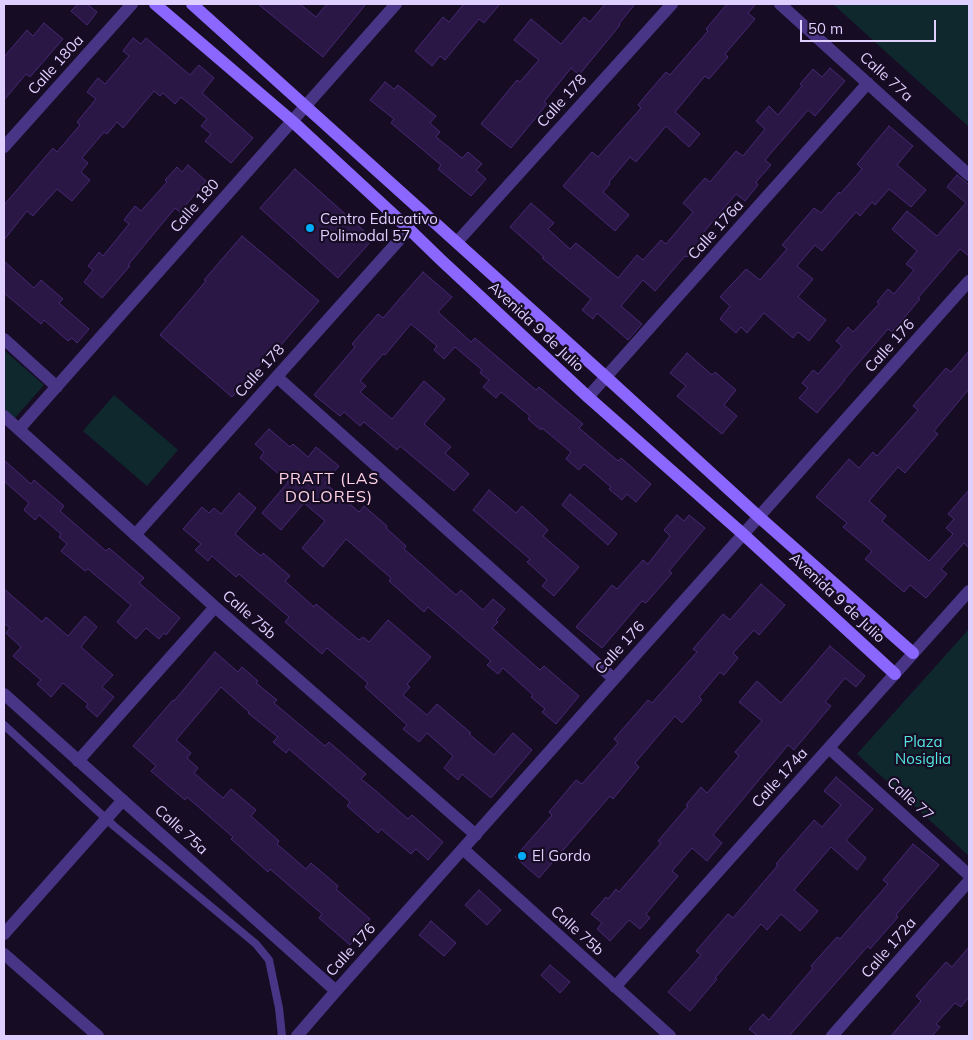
<!DOCTYPE html>
<html>
<head>
<meta charset="utf-8">
<style>
	body { margin:0 }
	#map { position:relative; width:973px; height:1040px; overflow:hidden; background:#160d24; font-family:Mulish,sans-serif }
	canvas { display:block }
	.frame { position:absolute; inset:0; border:5px solid #dfcfff; pointer-events:none }
	.scale { position:absolute; left:800px; top:20px; width:136px; height:22px; box-sizing:border-box; border:2px solid #dfcfff; border-top:0; padding-left:6px; font-size:15px; line-height:18px; white-space:nowrap; color:#dfcfff; -webkit-text-stroke:4px #160d24; paint-order:stroke }
</style>
</head>
<body>
<div id="map">
<canvas width="973" height="1040"></canvas>
<div class="frame"></div>
<div class="scale">50 m</div>
</div>
<script>
const c = document.querySelector('canvas').getContext('2d');
c.lineJoin = 'round';
function fill(path, color) { c.fillStyle = color; c.fill(path, 'evenodd'); }
const poly = rows => new Path2D(rows.map(r => 'M' + r).join(''));
function strokePath(path, color, width, dash) { c.strokeStyle = color; c.lineWidth = width; c.lineCap = dash ? 'butt' : 'round'; c.setLineDash(dash || []); c.stroke(path); }
function drawText(font, color, halo, rows, align = 'center') {
  c.font = font + ' Mulish,sans-serif'; c.lineWidth = 4.5; c.setLineDash([]); c.textBaseline = 'middle'; c.strokeStyle = halo; c.fillStyle = color; for (const [text, x, y, turn = 0] of rows) {
    c.save(); c.translate(x, y); c.rotate((+turn || 0) * Math.PI / 180); c.textAlign = isNaN(turn) ? turn : align; if (halo) c.strokeText(text, 0, 0); c.fillText(text, 0, 0); c.restore();
  }
}
fill(poly([
	[833,4,969,4,969,127],
	[4,350,44,385,14,419,4,409],
	[114,395,178,450,147,486,83,431],
	[969,629,969,856,857,754]
]), '#0f282e');
const building = poly([
	[78,4,87,4,97,12,87,25,71,11,78,4],
	[258,4,300,4,316,17,327,4,366,4,323,57,258,4],
	[461,4,500,4,484,23,479,19,445,60,440,56,432,66,415,51,443,17,449,22,463,5,461,4],
	[605,4,635,4,619,24,620,25,579,75,571,68,544,102,547,104,511,148,481,124,517,80,520,82,539,60,514,40,531,19,561,44,584,17,590,22,605,4],
	[727,4,756,4,748,13,755,19,725,54,728,57,709,79,705,76,675,112,700,134,689,147,666,126,636,162,630,157,609,182,610,184,603,192,629,215,615,231,563,186,592,152,598,157,641,108,638,105,647,94,666,72,670,75,708,31,706,29,727,4],
	[44,23,63,39,30,77,26,74,4,100,4,57,27,30,33,36,44,23],
	[133,38,141,44,146,38,190,75,199,65,214,78,202,93,253,138,231,163,205,141,211,134,201,126,207,119,181,97,175,104,163,93,160,96,154,91,123,128,117,122,107,134,104,132,82,158,88,163,81,172,90,180,72,201,57,189,33,216,27,211,4,240,4,205,53,148,57,152,80,125,77,122,96,99,87,92,98,78,105,84,129,56,123,51,133,38],
	[830,68,845,81,815,116,808,110,765,160,771,165,756,182,758,185,745,201,736,194,698,239,700,241,687,257,685,256,655,291,643,280,621,306,642,324,628,340,597,313,593,319,582,310,591,299,542,258,544,257,510,227,531,203,554,223,548,229,570,249,576,243,618,278,637,255,643,260,661,240,666,244,693,212,683,203,705,178,710,182,736,151,743,156,765,129,756,121,769,106,778,115,802,86,800,84,813,69,822,77,830,68],
	[385,82,394,89,398,85,436,116,430,123,440,132,436,137,462,158,468,152,482,164,476,170,486,179,471,196,438,169,441,165,391,123,394,119,370,100,385,82],
	[889,126,913,146,897,165,926,190,911,207,889,189,875,205,872,202,860,216,856,212,822,251,815,245,797,266,813,279,798,297,826,320,809,341,798,332,793,338,764,313,747,333,741,327,736,333,720,319,730,306,720,297,746,269,760,280,787,249,782,245,814,208,821,213,839,192,840,194,862,169,857,164,889,126],
	[188,165,206,181,180,212,175,208,128,265,130,266,102,298,84,282,93,270,88,266,99,252,103,256,129,224,124,220,135,206,141,211,167,182,165,180,177,167,182,172,188,165],
	[295,169,373,239,338,278,260,208,295,169],
	[957,175,969,185,969,256,960,249,918,298,920,299,892,332,888,329,844,380,845,380,817,413,799,398,808,388,802,383,813,370,818,374,842,346,836,341,848,327,853,332,879,304,877,302,888,289,894,294,914,270,906,264,917,251,892,229,907,211,937,236,966,203,947,187,957,175],
	[242,236,319,301,281,345,278,343,232,397,160,335,206,281,204,280,242,236],
	[4,261,34,288,41,280,63,299,59,303,89,329,77,343,72,338,68,341,44,320,41,324,4,293,4,261],
	[423,272,452,297,438,312,471,342,475,338,536,390,539,387,583,424,579,428,618,461,621,458,651,484,636,502,627,494,622,500,609,489,611,487,584,464,579,470,566,459,571,452,542,428,541,430,528,419,530,416,501,392,496,398,483,387,489,380,480,373,482,370,455,347,444,359,434,350,437,346,411,324,385,355,383,354,360,381,366,386,360,392,392,419,424,381,445,399,424,424,451,447,445,453,469,474,454,491,400,446,397,450,364,422,360,426,344,412,340,416,314,395,355,347,352,344,378,314,383,318,423,272],
	[969,351,969,389,934,431,938,434,905,473,898,467,869,501,886,516,882,521,929,561,953,534,946,528,954,519,948,514,969,490,969,548,964,543,941,569,947,574,926,598,910,585,904,592,865,559,872,551,843,527,847,523,816,497,849,459,859,468,873,452,877,456,918,410,913,406,946,368,951,372,969,351],
	[687,353,712,375,715,372,736,390,724,405,737,416,722,434,677,396,686,386,670,373,687,353],
	[269,429,290,447,293,444,308,457,316,447,339,466,325,483,359,512,364,506,387,526,386,528,406,546,404,549,456,595,461,590,483,610,493,599,505,609,496,620,498,622,492,628,540,670,544,666,579,696,556,724,542,712,545,709,531,697,533,695,503,668,498,674,487,665,491,661,428,607,424,612,389,581,391,578,346,539,323,567,302,548,325,521,304,503,281,530,262,513,288,482,260,458,264,452,255,444,269,429],
	[4,460,31,484,34,480,64,506,60,511,106,551,109,548,144,578,139,583,180,618,166,635,164,633,159,639,146,628,136,639,117,622,131,605,88,569,85,571,61,551,67,544,59,537,61,534,39,515,35,520,24,510,29,503,4,481,4,460],
	[489,490,516,513,522,506,548,530,543,536,579,567,554,596,542,586,547,580,527,562,530,559,473,510,489,490],
	[239,493,256,508,235,534,261,556,263,553,290,576,285,581,314,607,316,604,359,640,363,637,369,642,388,620,431,657,407,684,410,687,403,695,427,715,437,704,471,733,469,734,494,755,513,733,532,750,491,798,462,774,458,780,444,768,453,756,427,733,419,742,403,729,407,725,365,687,368,683,327,648,322,654,285,622,289,617,239,574,236,577,212,556,208,561,195,550,201,544,183,529,202,507,209,513,214,508,221,514,239,493],
	[570,494,617,534,608,545,562,505,570,494],
	[677,515,684,521,689,515,705,528,669,571,672,573,646,603,642,601,602,648,576,627,612,585,617,589,643,560,648,564,670,536,664,530,677,515],
	[761,584,785,605,759,635,754,630,733,653,738,658,724,675,720,672,699,697,702,700,682,723,675,716,635,763,639,767,613,799,610,796,539,878,515,857,552,815,549,812,576,780,582,784,618,743,614,739,648,700,652,703,697,652,693,649,723,614,730,620,761,584],
	[4,589,42,622,46,617,68,636,85,616,97,627,81,647,113,675,102,687,114,697,97,717,86,707,88,704,63,683,51,697,37,684,41,680,13,656,21,647,6,633,10,628,4,623,4,589],
	[830,646,865,676,856,687,845,678,825,702,831,706,794,750,788,745,713,835,722,843,707,861,692,848,672,871,678,876,646,914,650,918,640,929,629,920,610,941,597,929,602,923,591,914,606,897,608,899,616,889,619,892,661,843,658,841,688,806,686,805,701,787,707,793,739,756,735,752,762,721,739,702,757,681,781,703,830,646],
	[215,652,238,672,242,667,258,681,256,683,277,700,274,703,325,746,329,742,366,774,361,779,376,791,408,819,412,815,443,842,428,860,416,849,411,854,381,829,378,833,347,806,350,802,289,749,286,753,273,742,278,737,248,713,249,712,221,687,176,740,191,753,187,758,198,768,194,773,223,798,231,789,256,810,251,816,279,841,277,844,306,869,311,863,338,886,336,889,370,919,367,924,368,924,350,945,319,918,322,914,270,869,268,872,258,863,231,839,233,837,187,797,185,800,151,771,156,766,133,746,173,700,174,701,215,652],
	[836,777,873,809,846,840,866,858,857,870,831,847,794,890,818,911,800,931,781,914,767,930,761,924,715,978,717,979,690,1011,668,992,701,955,696,951,728,914,733,918,778,865,776,864,814,820,822,827,841,805,824,791,836,777],
	[913,844,939,865,896,915,898,917,870,949,868,946,789,1036,758,1036,749,1029,763,1014,769,1020,813,968,811,966,837,937,840,939,888,884,883,880,913,844],
	[479,890,501,910,487,925,465,905,479,890],
	[431,921,456,943,444,956,419,935,431,921],
	[969,947,969,997,961,1007,955,1003,936,1024,940,1027,932,1036,891,1036,921,1001,916,996,946,962,952,967,969,947],
	[550,965,570,982,560,993,541,975,550,965]
]);
fill(building, '#2b1746');
strokePath(building, '#472873', 1);
strokePath(poly([
	[4,725,114,826,256,944,269,960,279,1008,282,1036]
]), '#493586', 8);
strokePath(poly([
	[780,4,969,175],
	[4,147,132,4],
	[457,242,672,4],
	[4,339,57,387],
	[277,377,614,679],
	[588,397,868,83],
	[4,416,215,607,476,835],
	[19,429,396,4],
	[135,535,409,229],
	[4,694,336,991],
	[829,748,969,875],
	[78,761,215,607],
	[463,849,670,1036],
	[4,934,123,800],
	[4,954,98,1036],
	[615,987,969,591],
	[297,1036,336,991,969,281],
	[832,1036,969,881]
]), '#493586', 12);
strokePath(poly([
	[155,4,292,121,409,229,441,260,588,397,743,534,895,674],
	[192,4,606,377,759,517,913,653]
]), '#8b66ff', 12);
for (const [x, y, r, color] of [
	[310,228,5,"#00abfa"],
	[522,856,5,"#00abfa"]
]) { const dot = new Path2D(); dot.arc(x, y, r, 0, 2 * Math.PI); c.fillStyle = color; c.fill(dot); strokePath(dot, '#160d24', 2); }
drawText('15px', '#dfcfff', '#160d24', [
	["Calle 180a",56,65,-48],
	["Calle 77a",886,77,42],
	["Calle 178",562,101,-48],
	["Calle 180",195,206,-49],
	["Calle 176a",716,230,-48],
	["Avenida 9 de Julio",536,327,43],
	["Calle 176",890,346,-48],
	["Calle 178",260,371,-48],
	["Avenida 9 de Julio",837,598,43],
	["Calle 75b",249,615,41],
	["Calle 176",620,648,-48],
	["Calle 174a",780,778,-48],
	["Calle 77",910,799,42],
	["Calle 75a",181,830,42],
	["Calle 75b",577,931,42],
	["Calle 172a",889,948,-49],
	["Calle 176",351,950,-48]
]);
drawText('15px', '#dfcfff', '#160d24', [
	["Centro Educativo",320,219],
	["Polimodal 57",320,236],
	["El Gordo",532,856]
], 'left');
drawText('15px', '#54e6e1', '#160d24', [
	["Plaza",923,742],
	["Nosiglia",923,759]
]);
c.letterSpacing = '1px';
drawText('16px', '#ffd1e4', '#160d24', [
	["PRATT (LAS",329,479],
	["DOLORES)",329,497]
]);
c.letterSpacing = '0px';
</script>
</body>
</html>
